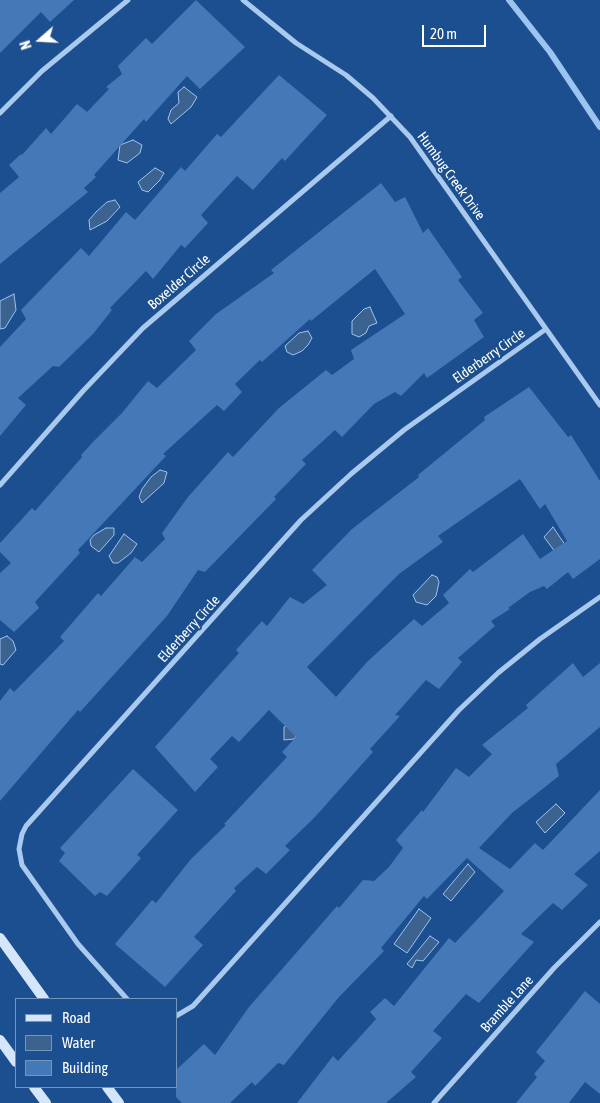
<!DOCTYPE html>
<html>
<head>
<meta charset="utf-8">
<style>
	body { margin:0 }
	#map { position:relative; width:600px; height:1103px; overflow:hidden; background:#1b4f8f; font-family:"Asap Condensed",sans-serif }
	canvas { display:block }
	.legend { position:absolute; left:15px; top:998px; width:162px; height:90px; box-sizing:border-box; background:#1b4f8f; border:1px solid #7695bc; margin:0; padding:6px 9px; list-style:none; font-size:15px; color:#fff }
	.legend li { display:flex; align-items:center; gap:10px; height:25px }
	.legend b { width:25px; border:1px solid #7695bc }
	.north { position:absolute; left:15px; top:15px; width:50px; height:50px; -webkit-text-stroke:4px #1b4f8f; paint-order:stroke; rotate:251deg; font-size:14px; font-weight:700; line-height:20px; text-align:center; color:#fff }
	.north::after { content:''; display:block; margin:auto; width:18px; height:22px; background:#fff; clip-path:polygon(50% 0,100% 100%,50% 72%,0 100%) }
	.scale { position:absolute; left:422px; top:25px; width:64px; height:22px; box-sizing:border-box; border:2px solid #fff; border-top:0; padding-left:6px; font-size:15px; line-height:18px; white-space:nowrap; color:#fff; -webkit-text-stroke:4px #1b4f8f; paint-order:stroke }
</style>
</head>
<body>
<div id="map">
<canvas width="600" height="1103"></canvas>
<ul class="legend">
<li><b style="height:6px;background:#d6e6fa"></b>Road</li>
<li><b style="height:14px;background:#3c6290"></b>Water</li>
<li><b style="height:14px;background:#4478b7"></b>Building</li>
</ul>
<div class="north">N</div>
<div class="scale">20 m</div>
</div>
<script>
const c = document.querySelector('canvas').getContext('2d');
c.lineJoin = 'round';
function fill(path, color) { c.fillStyle = color; c.fill(path, 'evenodd'); }
const poly = rows => new Path2D(rows.map(r => 'M' + r).join(''));
function strokePath(path, color, width, dash) { c.strokeStyle = color; c.lineWidth = width; c.lineCap = dash ? 'butt' : 'round'; c.setLineDash(dash || []); c.stroke(path); }
function drawText(font, color, halo, rows, align = 'center') {
  c.font = font + ' "Asap Condensed",sans-serif'; c.lineWidth = 4; c.setLineDash([]); c.textBaseline = 'middle'; c.strokeStyle = halo; c.fillStyle = color; for (const [text, x, y, turn = 0] of rows) {
    c.save(); c.translate(x, y); c.rotate((+turn || 0) * Math.PI / 180); c.textAlign = isNaN(turn) ? turn : align; if (halo) c.strokeText(text, 0, 0); c.fillText(text, 0, 0); c.restore();
  }
}
const water = poly([
	[184,87,197,97,191,107,171,124,168,119,171,110,179,103,178,92,184,87],
	[133,140,142,145,140,153,127,163,118,160,120,145,133,140],
	[155,168,164,173,160,180,148,192,142,190,138,182,155,168],
	[115,200,120,207,107,221,90,230,89,220,96,212,107,202,115,200],
	[14,294,16,310,5,328,0,329,0,301,14,294],
	[370,307,377,323,369,326,366,333,359,337,352,334,352,321,364,309,370,307],
	[308,331,312,338,308,345,302,351,293,355,287,352,285,346,299,333,308,331],
	[160,470,167,472,164,483,142,503,139,497,142,489,151,477,160,470],
	[553,527,572,555,562,561,544,537,553,527],
	[106,528,114,528,114,535,99,552,91,546,90,540,94,535,106,528],
	[124,534,137,544,131,553,118,563,113,563,109,556,124,534],
	[432,575,437,577,439,582,436,596,427,605,416,602,413,595,432,575],
	[7,636,13,641,16,650,3,665,0,664,0,639,7,636],
	[308,718,294,739,284,740,284,727,308,718],
	[556,804,565,813,545,833,536,822,556,804],
	[468,864,475,872,451,901,443,894,468,864],
	[419,909,431,918,407,953,394,944,419,909],
	[430,936,439,942,423,961,416,960,412,968,407,964,430,936]
]);
fill(water, '#3c6290');
strokePath(water, '#9cc4f0', 1);
strokePath(poly([
	[509,0,550,52,600,127]
]), '#9cc4f0', 6);
fill(poly([
	[0,0,74,0,50,22,41,12,0,53],
	[196,0,245,47,200,89,187,76,146,122,144,119,94,175,96,177,84,188,88,192,0,264,0,193,19,177,9,165,21,154,22,155,46,128,51,134,77,104,87,112,109,89,106,87,122,74,118,66,146,38,152,44],
	[279,75,327,115,285,161,282,158,253,190,237,176,201,215,208,223,185,248,181,245,153,279,146,271,110,308,112,310,93,334,59,367,53,366,18,398,26,405,0,436,0,347,26,319,21,310,81,248,89,256,126,212,135,220,181,167,185,171,217,134,221,137],
	[381,183,395,202,405,197,423,233,428,228,462,277,458,280,483,313,474,320,484,337,427,378,424,373,401,396,395,392,374,404,342,437,335,430,302,460,306,464,274,497,276,499,205,572,198,570,167,616,80,712,78,710,0,801,0,701,10,688,14,692,64,641,60,637,98,593,101,596,135,557,142,562,165,539,162,533,188,497,228,452,233,457,279,408,326,370,332,375,354,359,351,350,405,314,375,269,311,321,310,319,262,362,260,360,235,384,242,392,224,411,217,405,163,454,166,456,78,550,80,553,35,602,39,608,14,632,0,620,0,573,11,563,0,552,0,543,32,508,35,511,82,457,81,455,92,443,122,413,148,381,157,388,196,350,189,341,216,314,274,273,271,270],
	[529,387,568,437,571,435,600,481,600,559,573,579,568,572,547,589,544,586,530,592,508,608,510,609,491,621,495,626,458,658,462,662,439,689,426,680,395,715,400,716,370,749,373,752,315,817,285,846,290,850,266,874,257,867,234,888,236,891,194,937,203,945,165,987,115,944,152,900,156,903,191,859,226,825,224,824,287,757,282,752,296,737,269,710,239,742,232,736,210,759,218,767,195,792,155,747,239,653,236,650,262,621,267,626,290,597,303,604,327,585,312,570,352,529,419,477,418,475,485,420,484,417],
	[520,479,540,509,545,504,567,541,540,559,523,534,473,572,470,569,443,595,449,603,422,626,414,619,367,662,336,697,307,667,399,574,443,542,438,536],
	[573,663,583,677,600,663,600,727,556,764,559,776,512,813,479,848,510,869,535,843,543,850,600,790,600,851,574,874,588,885,562,910,553,903,521,934,534,942,479,1003,466,994,433,1031,442,1038,411,1072,416,1077,386,1103,297,1103,333,1056,338,1061,376,1019,370,1012,385,998,394,1006,449,938,455,943,504,891,467,858,427,899,424,896,381,948,384,951,339,997,284,1065,278,1063,255,1086,252,1082,230,1103,182,1103,176,1097,176,1070,204,1044,215,1055,249,1007,337,906,339,908,363,880,374,881,389,867,403,848,396,840,422,810,423,812,456,768,469,777,492,754,482,745,528,708,526,705],
	[133,769,178,810,137,855,141,858,107,896,100,892,95,896,59,861,65,853,60,848],
	[585,991,600,1004,600,1094,585,1082,569,1103,516,1103,537,1077,534,1074,545,1061,536,1052]
]), '#4478b7');
strokePath(poly([
	[243,0,296,43,346,75,373,98,410,137,600,405],
	[0,113,42,71,128,0],
	[0,485,83,391,143,328,391,116],
	[127,999,78,944,22,865,19,849,22,834,26,826,301,520,351,474,404,430,546,329],
	[176,1016,193,1006,459,710,498,673,540,639,600,597],
	[434,1103,554,968,600,922]
]), '#a9c9ee', 5);
strokePath(poly([
	[0,938,44,999],
	[0,1040,16,1062],
	[34,1087,46,1103],
	[107,1087,119,1103]
]), '#d6e6fa', 10);
drawText('14px', '#fff', '#1b4f8f', [
	["Humbug Creek Drive",451,176,54],
	["Boxelder Circle",179,282,-41],
	["Elderberry Circle",489,356,-35],
	["Elderberry Circle",189,629,-48],
	["Bramble Lane",507,1004,-48]
]);
</script>
</body>
</html>
